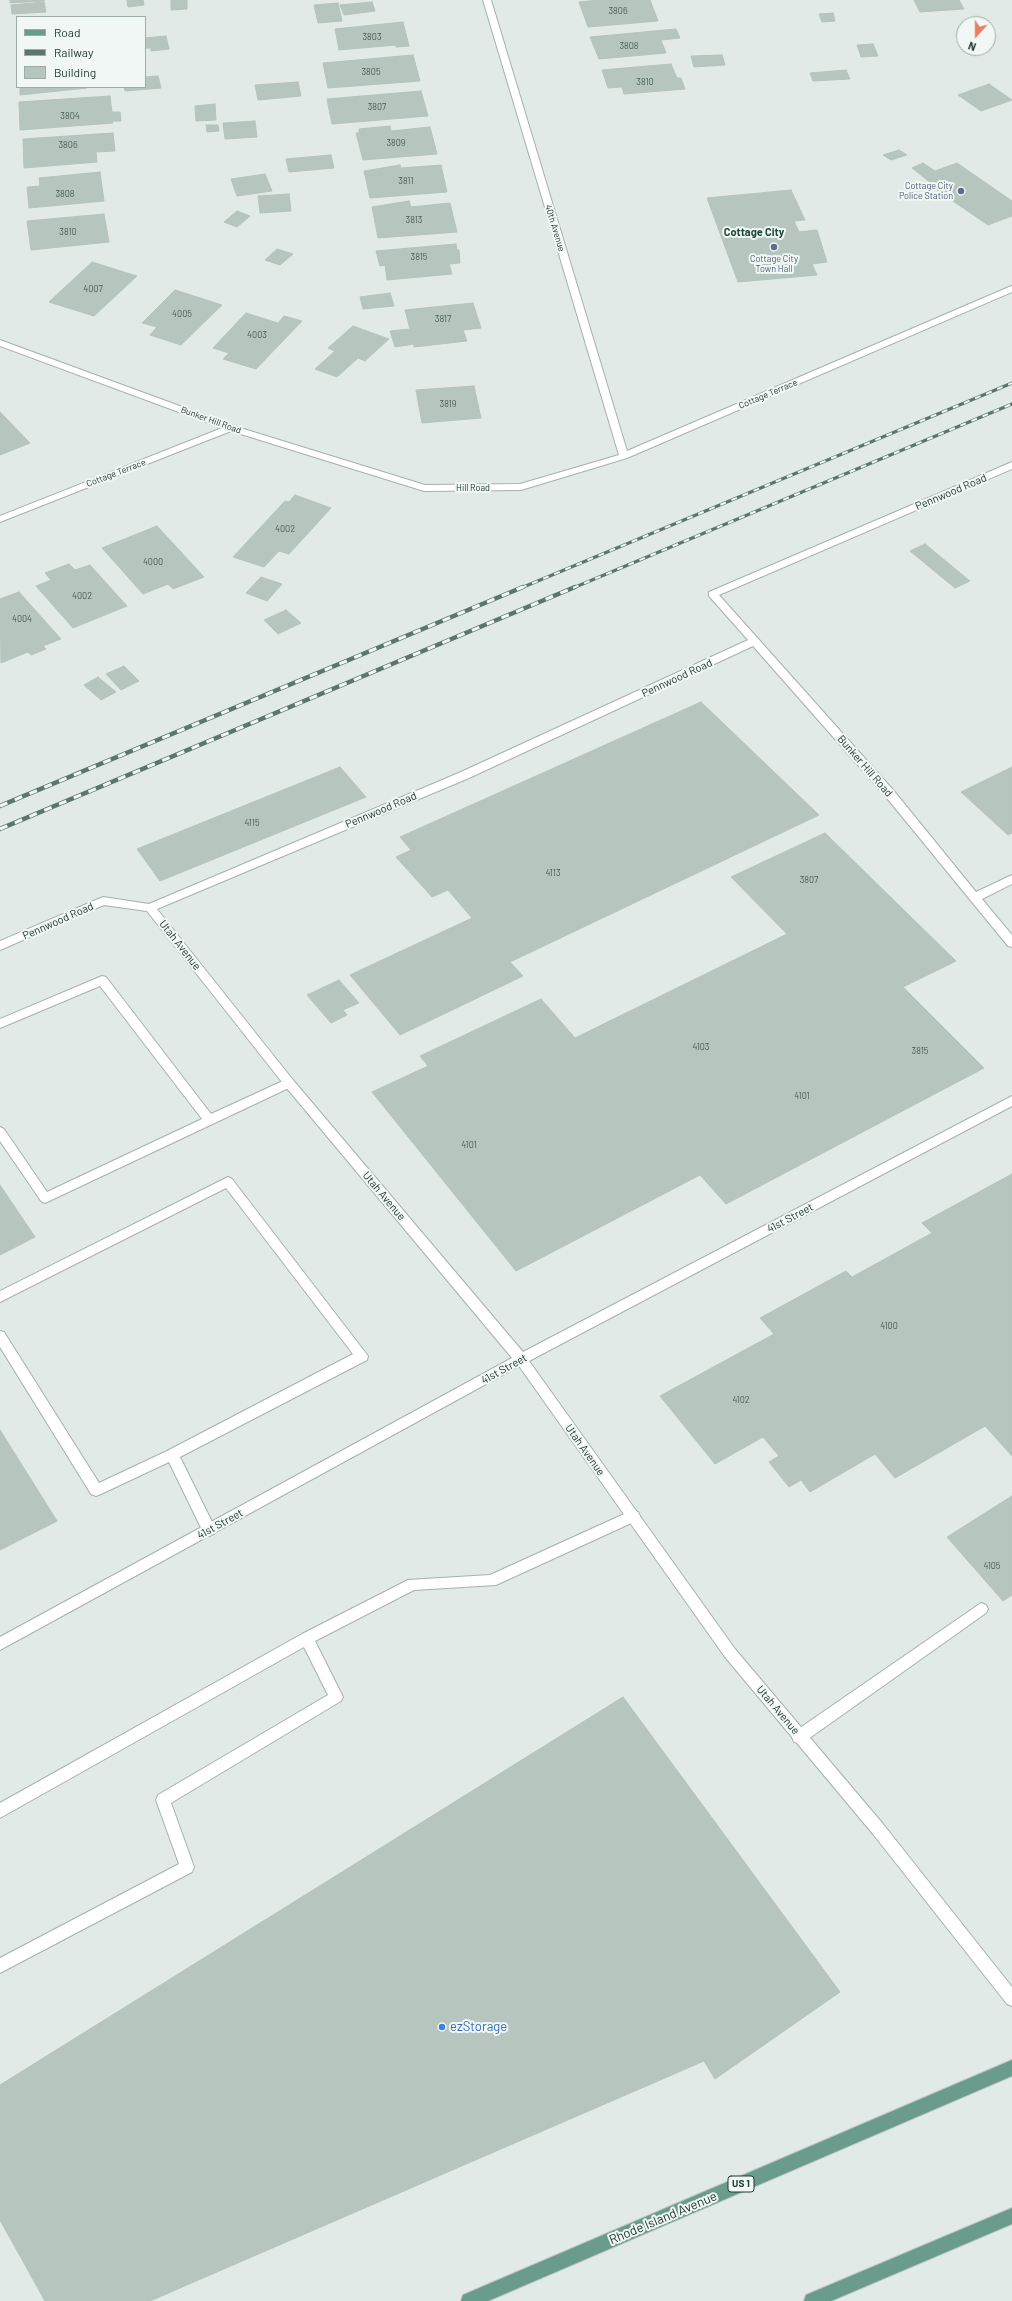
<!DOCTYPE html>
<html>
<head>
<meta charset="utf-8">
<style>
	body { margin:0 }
	#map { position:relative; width:1012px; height:2301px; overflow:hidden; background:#e1eae6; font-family:Barlow,sans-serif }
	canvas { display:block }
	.legend { position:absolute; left:16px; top:16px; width:130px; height:72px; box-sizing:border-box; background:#f1f7f4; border:1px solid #9faba7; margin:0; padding:5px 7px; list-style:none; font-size:12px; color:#233933 }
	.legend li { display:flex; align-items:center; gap:8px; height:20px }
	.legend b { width:20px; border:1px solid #9faba7 }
	.north { position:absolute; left:956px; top:16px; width:40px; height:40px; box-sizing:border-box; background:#f1f7f4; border:1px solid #9faba7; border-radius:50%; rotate:201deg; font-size:11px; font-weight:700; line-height:16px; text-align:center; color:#233933 }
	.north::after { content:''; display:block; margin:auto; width:14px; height:18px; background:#e67f63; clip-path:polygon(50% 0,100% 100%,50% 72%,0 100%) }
</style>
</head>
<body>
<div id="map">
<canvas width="1012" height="2301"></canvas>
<ul class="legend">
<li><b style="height:5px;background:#699c8d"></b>Road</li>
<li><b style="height:5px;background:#5d756e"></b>Railway</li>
<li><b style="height:11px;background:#b7c5bf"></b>Building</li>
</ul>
<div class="north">N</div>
</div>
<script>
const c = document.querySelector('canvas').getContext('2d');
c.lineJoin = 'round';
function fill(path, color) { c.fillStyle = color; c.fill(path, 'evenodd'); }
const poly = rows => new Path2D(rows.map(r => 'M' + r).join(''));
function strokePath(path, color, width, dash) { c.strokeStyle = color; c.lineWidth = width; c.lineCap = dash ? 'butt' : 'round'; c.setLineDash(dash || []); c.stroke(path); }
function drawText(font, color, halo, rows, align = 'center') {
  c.font = font + ' Barlow,sans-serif'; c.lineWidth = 4; c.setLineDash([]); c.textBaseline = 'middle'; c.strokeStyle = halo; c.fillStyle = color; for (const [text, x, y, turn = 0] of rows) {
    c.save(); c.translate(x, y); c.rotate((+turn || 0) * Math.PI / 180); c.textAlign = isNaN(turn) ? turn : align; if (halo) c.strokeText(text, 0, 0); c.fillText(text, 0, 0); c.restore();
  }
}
const building = poly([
	[10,0,44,0,44,1,10,3,10,0],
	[127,0,143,0,144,5,128,7,127,0],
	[171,0,187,0,187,9,171,10,171,0],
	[600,0,650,0,658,21,588,27,579,2,600,0],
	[914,0,959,0,964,9,920,12,914,0],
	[44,2,46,12,12,14,11,5,44,2],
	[372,2,375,11,344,15,340,5,372,2],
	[338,3,342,21,318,23,314,5,338,3],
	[833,13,835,21,822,22,819,14,833,13],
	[403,22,409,46,396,47,396,45,339,50,335,29,403,22],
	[676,29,680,38,661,40,666,53,599,59,590,37,676,29],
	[166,36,169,49,151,51,151,48,145,48,145,38,166,36],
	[873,44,878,56,861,57,857,45,873,44],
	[413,55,420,81,328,88,323,63,413,55],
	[722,55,725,65,694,67,691,56,722,55],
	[671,64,677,78,681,78,685,89,624,94,622,87,608,88,602,70,671,64],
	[846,70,850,79,813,81,810,73,846,70],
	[158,76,161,88,125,91,124,87,145,87,145,77,158,76],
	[298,82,301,96,258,100,255,85,298,82],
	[989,84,1012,100,981,111,958,95,989,84],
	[20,87,87,87,87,88,20,95,20,87],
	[421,91,428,116,332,124,327,99,421,91],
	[110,96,112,112,120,112,121,121,112,121,113,123,20,130,19,102,110,96],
	[215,104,216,120,196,121,195,106,215,104],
	[255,121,257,137,225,139,223,123,255,121],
	[206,125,218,125,219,131,207,132,206,125],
	[390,126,391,131,430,127,437,154,363,160,356,133,359,133,359,129,390,126],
	[113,133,115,151,96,152,97,162,24,168,23,139,113,133],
	[899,150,907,155,891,160,883,155,899,150],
	[331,155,334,168,289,172,286,159,331,155],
	[923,163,935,171,957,163,1012,201,1012,216,988,225,934,188,936,187,912,168,923,163],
	[400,165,401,168,441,165,447,192,370,198,364,171,400,165],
	[100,172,104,201,29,208,27,187,40,186,39,178,100,172],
	[265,174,272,191,237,196,231,179,265,174],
	[791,190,805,220,794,221,799,232,817,230,827,262,812,264,817,275,738,282,707,198,791,190],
	[289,194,291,211,260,213,258,196,289,194],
	[409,201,411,207,450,203,457,232,378,238,372,207,409,201],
	[237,211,250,216,237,227,224,222,237,211],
	[104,214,109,242,31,250,27,221,104,214],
	[456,244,457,250,459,250,460,263,449,264,452,274,387,280,385,265,380,266,376,251,456,244],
	[277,249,293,254,280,265,265,260,277,249],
	[92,262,137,276,94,316,49,302,92,262],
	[175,290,222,305,181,345,150,335,157,327,142,323,175,290],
	[390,293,394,306,363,309,360,297,390,293],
	[473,303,481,328,463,330,467,341,414,347,414,344,395,347,390,331,410,329,405,310,473,303],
	[246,313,278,323,284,316,302,321,256,369,223,359,229,353,213,348,246,313],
	[353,326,389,339,365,361,358,358,337,377,315,369,335,351,328,348,353,326],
	[474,386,481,418,422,423,416,390,474,386],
	[0,412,30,443,0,455,0,412],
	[295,495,331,508,289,554,279,551,264,567,233,557,285,501,289,502,295,495],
	[157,526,204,577,173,589,168,584,143,594,102,548,157,526],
	[925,544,970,581,955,588,910,551,925,544],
	[69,564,75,570,90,565,127,606,73,628,36,586,51,580,45,573,69,564],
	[261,577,282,584,267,601,246,593,261,577],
	[19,592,61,639,43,646,46,649,31,655,28,652,1,663,0,599,19,592],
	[286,610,301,623,278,634,264,620,286,610],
	[124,666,139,681,121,690,106,674,124,666],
	[98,677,116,692,101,700,84,685,98,677],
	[701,702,819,815,510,962,523,976,400,1035,350,975,472,918,448,890,432,897,396,857,411,850,400,837,701,702],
	[340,767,366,797,160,881,137,849,340,767],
	[1012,767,1012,833,1008,835,961,792,1012,767],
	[825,833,956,961,903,987,984,1068,726,1204,700,1175,516,1271,372,1092,428,1066,420,1056,541,999,575,1038,787,934,731,877,825,833],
	[339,980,359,1003,343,1010,347,1015,331,1023,307,995,339,980],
	[1012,1174,1012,1456,985,1426,895,1478,875,1454,810,1492,801,1480,789,1487,769,1462,779,1456,763,1437,715,1464,660,1396,774,1334,760,1318,846,1271,852,1277,932,1233,922,1223,1012,1174],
	[0,1185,35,1237,0,1255,0,1185],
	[0,1430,57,1521,0,1550,0,1430],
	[1012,1496,1012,1595,1003,1601,947,1537,1012,1496],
	[623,1697,840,1992,715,2079,704,2061,150,2301,45,2301,0,2220,0,2085,623,1697]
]);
fill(building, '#b7c5bf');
strokePath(building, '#b4c3bc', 1);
const service = poly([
	[102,976,106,977,211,1114,285,1080,293,1080,295,1083,293,1086,45,1203,41,1201,0,1141,0,1127,4,1129,47,1192,202,1119,100,986,0,1028,0,1019,102,976],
	[228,1177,232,1179,368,1356,367,1360,180,1457,216,1530,214,1534,209,1536,204,1534,169,1462,101,1494,96,1496,91,1494,0,1347,0,1331,4,1332,99,1483,167,1451,353,1354,226,1188,0,1302,0,1291,228,1177],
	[633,1510,638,1512,640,1516,638,1520,496,1585,414,1590,315,1641,343,1697,341,1701,171,1803,194,1867,192,1872,0,1973,0,1958,179,1864,156,1800,158,1795,328,1695,304,1647,0,1818,0,1803,302,1634,408,1580,490,1575,633,1510],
	[981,1603,986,1605,988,1609,986,1613,804,1742,799,1743,794,1742,792,1737,794,1732,981,1603]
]);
const minor = poly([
	[483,0,491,0,627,451,1009,287,1012,286,1012,292,627,458,521,490,424,491,231,431,0,522,0,516,222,428,0,346,0,340,234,426,425,485,520,484,619,455,483,0],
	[1012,462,1012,469,719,595,894,791,976,892,1012,875,1012,884,982,899,1012,935,1012,947,1008,946,886,797,753,646,469,778,157,909,293,1080,523,1352,1012,1096,1012,1106,529,1361,735,1649,883,1824,1012,1987,1012,2006,1007,2004,873,1834,725,1657,519,1366,0,1650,0,1637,512,1358,285,1086,147,911,104,905,0,950,0,941,103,897,149,904,461,772,748,640,709,596,709,592,1012,462]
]);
const primary = poly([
	[1012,2060,1012,2076,488,2301,461,2301,463,2295,1012,2060],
	[1012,2208,1012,2224,831,2301,804,2301,806,2295,1012,2208]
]);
strokePath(service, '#a4b1ad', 2);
strokePath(minor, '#a4b1ad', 2);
strokePath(primary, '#bdc4c2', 2);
fill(service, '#fff');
fill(minor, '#fff');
fill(primary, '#699c8d');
const railFar1 = poly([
	[521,588,1012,383],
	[573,588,1012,404]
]);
const rail = poly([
	[0,806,523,587],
	[0,829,575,587]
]);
strokePath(railFar1, '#5d756e', 3);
strokePath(rail, '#5d756e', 4.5);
strokePath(railFar1, '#f1f7f4', 2, [6]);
strokePath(rail, '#f1f7f4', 3, [8]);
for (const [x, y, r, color] of [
	[961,191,4,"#5c6f8a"],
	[774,247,4,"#5c6f8a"],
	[442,2027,4,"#3f7fe0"]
]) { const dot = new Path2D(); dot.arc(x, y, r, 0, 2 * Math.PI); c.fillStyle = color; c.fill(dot); strokePath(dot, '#f1f7f4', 1.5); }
drawText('9px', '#485c56', null, [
	["3806",618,11],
	["3803",372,37],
	["3808",629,46],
	["3805",371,72],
	["3810",645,82],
	["3807",377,107],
	["3804",70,116],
	["3809",396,143],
	["3806",68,145],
	["3811",406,181],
	["3808",65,194],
	["3813",414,220],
	["3810",68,232],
	["3815",419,257],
	["4007",93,289],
	["4005",182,314],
	["3817",443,319],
	["4003",257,335],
	["3819",448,404],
	["4002",285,529],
	["4000",153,562],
	["4002",82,596],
	["4004",22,619],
	["4115",252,823],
	["4113",553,873],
	["3807",809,880],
	["4103",701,1047],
	["3815",920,1051],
	["4101",802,1096],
	["4101",469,1145],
	["4100",889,1326],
	["4102",741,1400],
	["4105",992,1566]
]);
drawText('9px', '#4e5e75', '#f1f7f4', [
	["Cottage City",953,186],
	["Police Station",953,196],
	["Cottage City",774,259,"center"],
	["Town Hall",774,269,"center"]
], 'right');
drawText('9px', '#233933', '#f1f7f4', [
	["40th Avenue",555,228,73],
	["Cottage Terrace",768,394,-23],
	["Bunker Hill Road",211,420,20],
	["Cottage Terrace",116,473,-21],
	["Hill Road",473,488]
]);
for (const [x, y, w] of [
	[741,2184,26]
]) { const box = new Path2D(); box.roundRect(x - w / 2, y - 8, w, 16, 3); c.fillStyle = '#f1f7f4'; c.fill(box); strokePath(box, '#233933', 1); }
drawText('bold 10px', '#233933', null, [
	["US 1",741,2184]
]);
drawText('bold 11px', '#204a3e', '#f1f7f4', [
	["Cottage City",754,232]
]);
drawText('11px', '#233933', '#f1f7f4', [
	["Pennwood Road",951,492,-23],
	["Pennwood Road",677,678,-25],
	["Bunker Hill Road",865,766,49],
	["Pennwood Road",381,810,-23],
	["Pennwood Road",58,921,-24],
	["Utah Avenue",180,945,52],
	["Utah Avenue",384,1196,50],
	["41st Street",790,1218,-28],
	["41st Street",504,1369,-29],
	["Utah Avenue",585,1450,55],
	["41st Street",220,1524,-29],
	["Utah Avenue",778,1710,50]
]);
drawText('13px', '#366cbe', '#f1f7f4', [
	["ezStorage",450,2027]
], 'left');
drawText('13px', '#233933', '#f1f7f4', [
	["Rhode Island Avenue",663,2218,-23]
]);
</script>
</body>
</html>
